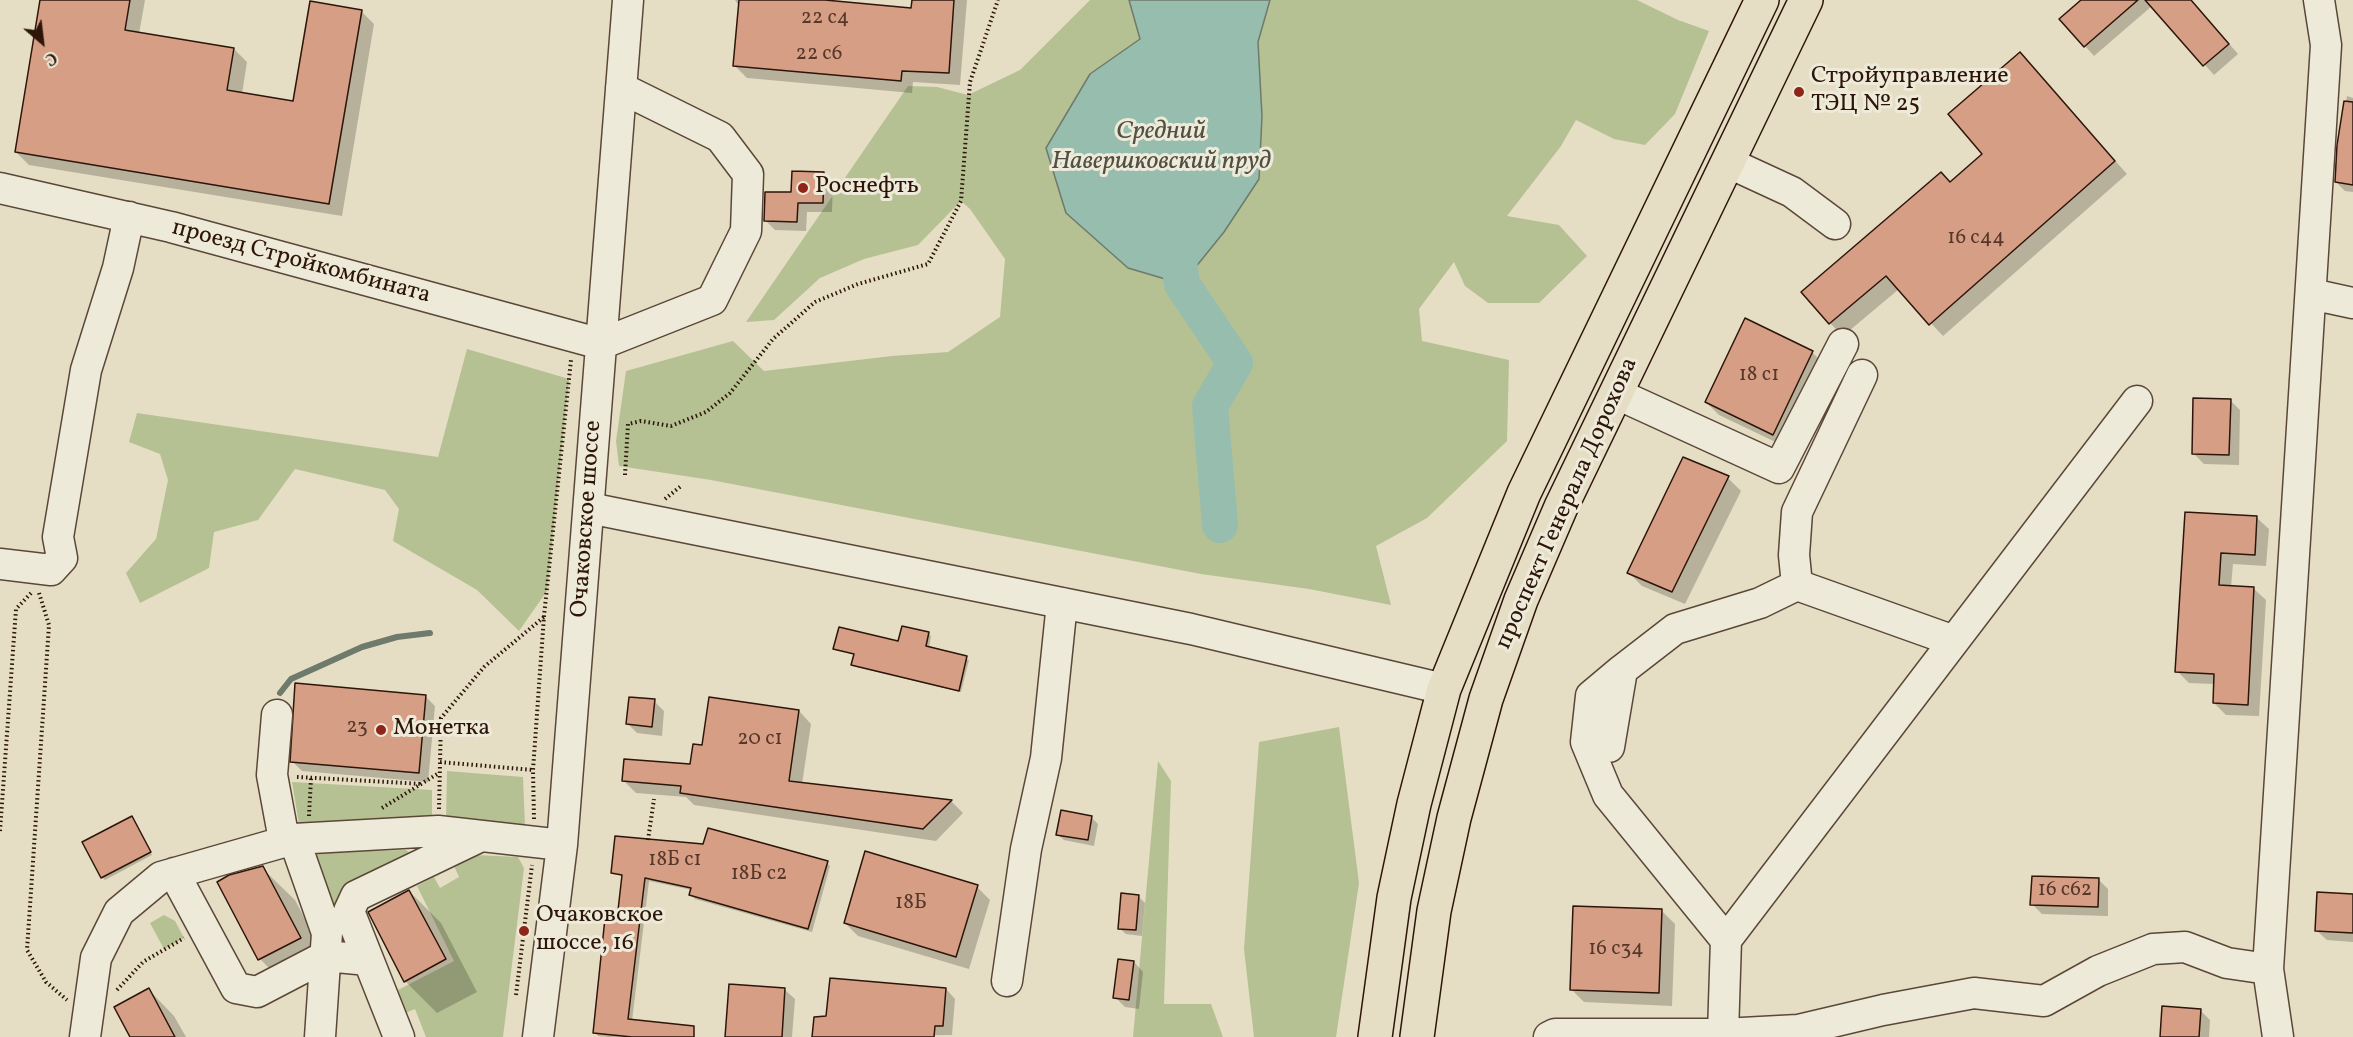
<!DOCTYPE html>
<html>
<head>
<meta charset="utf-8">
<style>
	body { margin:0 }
	#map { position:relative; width:2353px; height:1037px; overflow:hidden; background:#e5dec4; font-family:Vollkorn,serif }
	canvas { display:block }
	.north { position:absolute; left:12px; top:12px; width:60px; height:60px; -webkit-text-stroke:4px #eeead9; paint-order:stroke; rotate:152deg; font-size:16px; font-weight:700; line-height:24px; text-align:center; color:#2d150a }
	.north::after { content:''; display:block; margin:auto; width:21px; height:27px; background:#2d150a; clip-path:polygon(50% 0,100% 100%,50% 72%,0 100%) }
</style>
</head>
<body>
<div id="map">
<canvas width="2353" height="1037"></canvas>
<div class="north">С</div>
</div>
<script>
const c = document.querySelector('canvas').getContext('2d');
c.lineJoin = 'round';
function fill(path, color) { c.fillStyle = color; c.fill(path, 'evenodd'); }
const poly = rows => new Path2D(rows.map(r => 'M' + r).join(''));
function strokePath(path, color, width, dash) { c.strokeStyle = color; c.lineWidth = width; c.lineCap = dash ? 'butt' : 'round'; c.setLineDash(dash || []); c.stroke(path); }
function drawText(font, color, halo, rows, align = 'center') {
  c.font = font + ' Vollkorn,serif'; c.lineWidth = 6; c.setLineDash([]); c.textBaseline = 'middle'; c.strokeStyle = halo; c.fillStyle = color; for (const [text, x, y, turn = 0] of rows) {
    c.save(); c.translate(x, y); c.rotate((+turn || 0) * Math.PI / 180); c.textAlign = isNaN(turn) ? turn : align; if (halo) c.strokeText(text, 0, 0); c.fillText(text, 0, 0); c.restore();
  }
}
fill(poly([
	[1090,0,1129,0,1140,39,1090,74,1046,147,1066,212,1128,268,1262,116,1258,42,1270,0,1637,0,1678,20,1709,31,1675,114,1645,145,1614,139,1576,120,1561,146,1507,216,1559,225,1587,256,1539,303,1488,303,1465,286,1454,262,1419,309,1422,341,1509,360,1507,441,1427,518,1376,546,1391,605,1309,589,1201,574,711,480,619,466,616,441,626,371,733,341,764,371,892,356,948,352,1000,317,1005,259,970,209,961,201,918,245,864,259,820,278,774,320,746,322,908,86,937,87,968,95,1020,70],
	[467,349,569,379,547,591,519,631,477,590,393,541,399,509,385,490,295,469,258,520,214,532,209,568,140,603,126,573,156,539,168,480,160,454,129,442,137,413,438,457],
	[1339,727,1359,883,1336,1037,1254,1037,1244,949,1259,742],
	[1158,761,1171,781,1164,1004,1211,1004,1223,1037,1133,1037],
	[447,771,523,777,525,826,446,822],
	[292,782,432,790,432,819,299,824],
	[406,850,414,856,339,931,311,852],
	[475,855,518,857,524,868,503,1037,426,1037,415,1009,403,1014,394,992,454,961,417,886,434,877,440,888,459,877,454,866],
	[164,915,175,921,184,938,164,949,150,923]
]), '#b6c193');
const water = poly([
	[1129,0,1270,0,1258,42,1262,116,1259,179,1224,232,1182,284,1128,268,1066,213,1046,148,1090,74,1140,39,1129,0]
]);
fill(water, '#97bdae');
strokePath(water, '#6d7a6c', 1.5);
fill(poly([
	[42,0,145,0,139,34,234,49,247,62,242,94,294,103,361,11,374,24,342,216,29,165,16,152],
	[735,0,809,0,913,9,913,0,967,0,960,85,913,82,912,93,747,78,735,66,740,8],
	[2084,0,2191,0,2238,54,2214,75,2152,6,2094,56,2085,46],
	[2020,54,2127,174,1943,336,1899,289,1843,336,1830,323,1950,183,1984,154],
	[2347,96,2353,98,2353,192,2345,191,2336,182,2339,145],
	[823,173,833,183,832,212,807,212,806,231,775,230,765,220,792,194],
	[1812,352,1825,365,1786,447,1719,415,1706,402],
	[2230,400,2240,410,2239,465,2204,464,2194,454],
	[1728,478,1741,491,1685,604,1642,586,1629,573],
	[2187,513,2257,518,2269,529,2266,566,2233,564,2231,587,2254,589,2266,600,2259,716,2226,715,2214,703,2215,684,2189,683,2177,671],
	[903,627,929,634,931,636,929,648,969,660,961,692,856,667,853,664,855,655,835,648,899,643],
	[425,696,435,706,428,782,302,771,292,761],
	[654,701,664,711,662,736,637,733,628,724],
	[799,711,811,724,802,784,951,801,963,813,936,841,694,805,686,797,636,793,623,780,691,766],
	[1092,818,1098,824,1094,846,1064,840,1057,834],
	[134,820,152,855,105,880,102,877],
	[827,863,830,866,812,932,695,899,691,895,692,890,649,881,632,1021,683,1037,607,1037,598,1036,595,1032,618,921,623,877,612,872],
	[262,868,295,900,332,970,292,991,260,959,219,883],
	[2099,880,2108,889,2108,916,2042,914,2032,904],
	[977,887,990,900,969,969,858,936,845,923],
	[409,891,441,923,477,992,437,1013,405,981],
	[1138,896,1145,903,1142,936,1126,934,1119,928],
	[2353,896,2353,942,2327,940,2317,931],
	[1662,911,1675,924,1672,1006,1584,1002,1571,989],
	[1134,962,1143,972,1139,1009,1125,1007,1115,997],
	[946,989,955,999,952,1035,814,1037],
	[149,990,174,1016,186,1037,131,1037],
	[785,990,795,999,792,1037,727,1037],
	[2200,1010,2210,1020,2209,1037,2162,1037]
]), '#0003');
strokePath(poly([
	[280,693,291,679,362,647,397,637,430,633]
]), '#6d7a6c', 6);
strokePath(poly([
	[1176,236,1182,284,1235,363,1210,406,1220,525]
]), '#97bdae', 36);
const building = poly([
	[40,0,130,0,125,30,234,48,227,90,293,101,310,1,362,10,329,204,15,152,40,0],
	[739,0,825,0,911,8,912,0,954,0,949,73,902,71,901,81,733,66,739,0],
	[2081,0,2138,0,2084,47,2059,19,2081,0],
	[2145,0,2191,0,2229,44,2203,66,2145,0],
	[2020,52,2115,161,1929,325,1886,276,1829,324,1801,292,1941,172,1950,182,1982,154,1948,114,2020,52],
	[2344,101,2353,102,2353,185,2335,182,2337,145,2344,101],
	[792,171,824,172,823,203,798,203,797,222,764,221,765,192,791,192,792,171],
	[1745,318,1813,351,1773,435,1705,402,1745,318],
	[2193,398,2231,399,2229,455,2192,454,2193,398],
	[1683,457,1729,476,1672,592,1627,573,1683,457],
	[2185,512,2257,516,2255,555,2221,553,2219,585,2254,587,2248,705,2213,703,2214,674,2175,672,2185,512],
	[902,626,929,632,926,646,967,656,959,691,851,665,854,654,833,649,839,627,898,641,902,626],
	[295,683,426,695,419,773,290,762,295,683],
	[629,697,655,699,652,727,626,724,629,697],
	[709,697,799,710,789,781,952,800,923,829,680,793,681,786,622,781,624,759,690,764,693,744,702,745,709,697],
	[1061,810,1092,816,1088,840,1056,835,1061,810],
	[132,816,151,852,101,878,82,842,132,816],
	[708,828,828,861,808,929,689,895,691,888,645,878,628,1019,694,1026,694,1037,632,1037,593,1033,605,918,617,919,622,875,611,873,615,836,703,844,708,828],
	[865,851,978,885,956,957,844,923,865,851],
	[263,866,301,938,258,960,217,882,229,875,263,866],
	[2032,876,2099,878,2098,907,2030,905,2032,876],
	[409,890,446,959,404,982,368,912,409,890],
	[2317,892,2353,894,2353,933,2315,931,2317,892],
	[1121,893,1139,895,1136,930,1118,929,1121,893],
	[1573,906,1662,909,1659,993,1570,990,1573,906],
	[1118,959,1134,961,1129,1000,1113,998,1118,959],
	[830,978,946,988,943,1026,935,1026,934,1037,812,1037,814,1017,826,1016,830,978],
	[729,984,785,988,782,1037,725,1037,729,984],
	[149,988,175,1037,130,1037,114,1007,149,988],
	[2162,1006,2201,1009,2199,1037,2160,1037,2162,1006]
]);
fill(building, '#d59e85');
strokePath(building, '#2d150a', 1.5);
const minor = poly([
	[1727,162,1792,192,1835,224],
	[0,188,171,227,601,344],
	[2311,294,2353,303],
	[601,344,712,300,746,231,748,174,720,137,621,88],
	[1615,393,1779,468,1843,344],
	[589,508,1191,629,1444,689],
	[0,564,51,570,62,558,58,537,86,370,118,268,129,217],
	[1797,585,1794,555,1797,512,1862,375],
	[1622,670,1591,696,1586,742,1608,795,1726,940],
	[277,715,272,775,284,840],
	[1609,747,1622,670,1675,629,1760,603,1797,585,1954,641],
	[294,839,327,933,320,1037],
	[174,873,236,988,257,992,326,956,368,960],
	[2268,969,2326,45,2319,0],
	[1007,981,1026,849,1046,758,1062,603],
	[1723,1034,1726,940,2137,401],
	[85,1037,96,958,119,912,161,877,294,839,438,831,562,845],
	[399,1037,349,911,356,896,481,836],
	[538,1037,562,845,628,0],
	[1549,1037,1555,1034,1723,1034,1798,1030,1883,1010,1974,993,2044,1001,2098,971,2153,949,2185,947,2227,963,2268,969,2278,1037]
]);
const major = poly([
	[1375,1037,1394,898,1414,804,1444,689,1524,493,1762,0],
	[1417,1037,1434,911,1454,818,1486,699,1521,600,1561,507,1806,0]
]);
strokePath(minor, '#5b4738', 33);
strokePath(major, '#2d150a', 36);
strokePath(poly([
	[625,475,628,424,641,421,671,426,706,412,730,393,773,339,815,302,858,284,928,264,961,201,970,82,998,0],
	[665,499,681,486],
	[39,593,49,625,27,950,46,982,67,1000],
	[440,762,533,770],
	[297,777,422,784],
	[382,808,439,773],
	[439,809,441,718,484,667,544,617],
	[309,816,311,778],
	[534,819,533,770,544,616,571,360],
	[0,831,16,609,32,592],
	[648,840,654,799],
	[117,990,143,962,184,938],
	[516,995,532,865]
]), '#2d150a', 4, [1.5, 3]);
strokePath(minor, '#eeead9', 30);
strokePath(major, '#e5dec4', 33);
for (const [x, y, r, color] of [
	[1799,92,6,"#8f2418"],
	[803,188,6,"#8f2418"],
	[381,730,6,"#8f2418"],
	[524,931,6,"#8f2418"]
]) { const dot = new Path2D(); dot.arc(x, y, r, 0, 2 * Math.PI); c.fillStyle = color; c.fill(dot); strokePath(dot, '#eeead9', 2); }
drawText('21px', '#573729', null, [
	["22 с4",825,19],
	["22 с6",819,55],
	["16 с44",1976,239],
	["18 с1",1759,376],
	["23",357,728],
	["20 с1",760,740],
	["18Б с1",675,861],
	["18Б с2",759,875],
	["16 с62",2065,891],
	["18Б",911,904],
	["16 с34",1616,950]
]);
drawText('24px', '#2d150a', '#eeead9', [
	["Стройуправление",1811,78],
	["ТЭЦ № 25",1811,106],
	["Роснефть",815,188],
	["Монетка",393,730],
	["Очаковское",536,917],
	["шоссе, 16",536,945]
], 'left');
drawText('24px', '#2d150a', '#eeead9', [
	["проезд Стройкомбината",301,263,15],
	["проспект Генерала Дорохова",1568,504,-66],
	["Очаковское шоссе",588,519,-86]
]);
drawText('italic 26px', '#525043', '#eeead9', [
	["Средний",1161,133],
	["Навершковский пруд",1161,163]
]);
</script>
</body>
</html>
